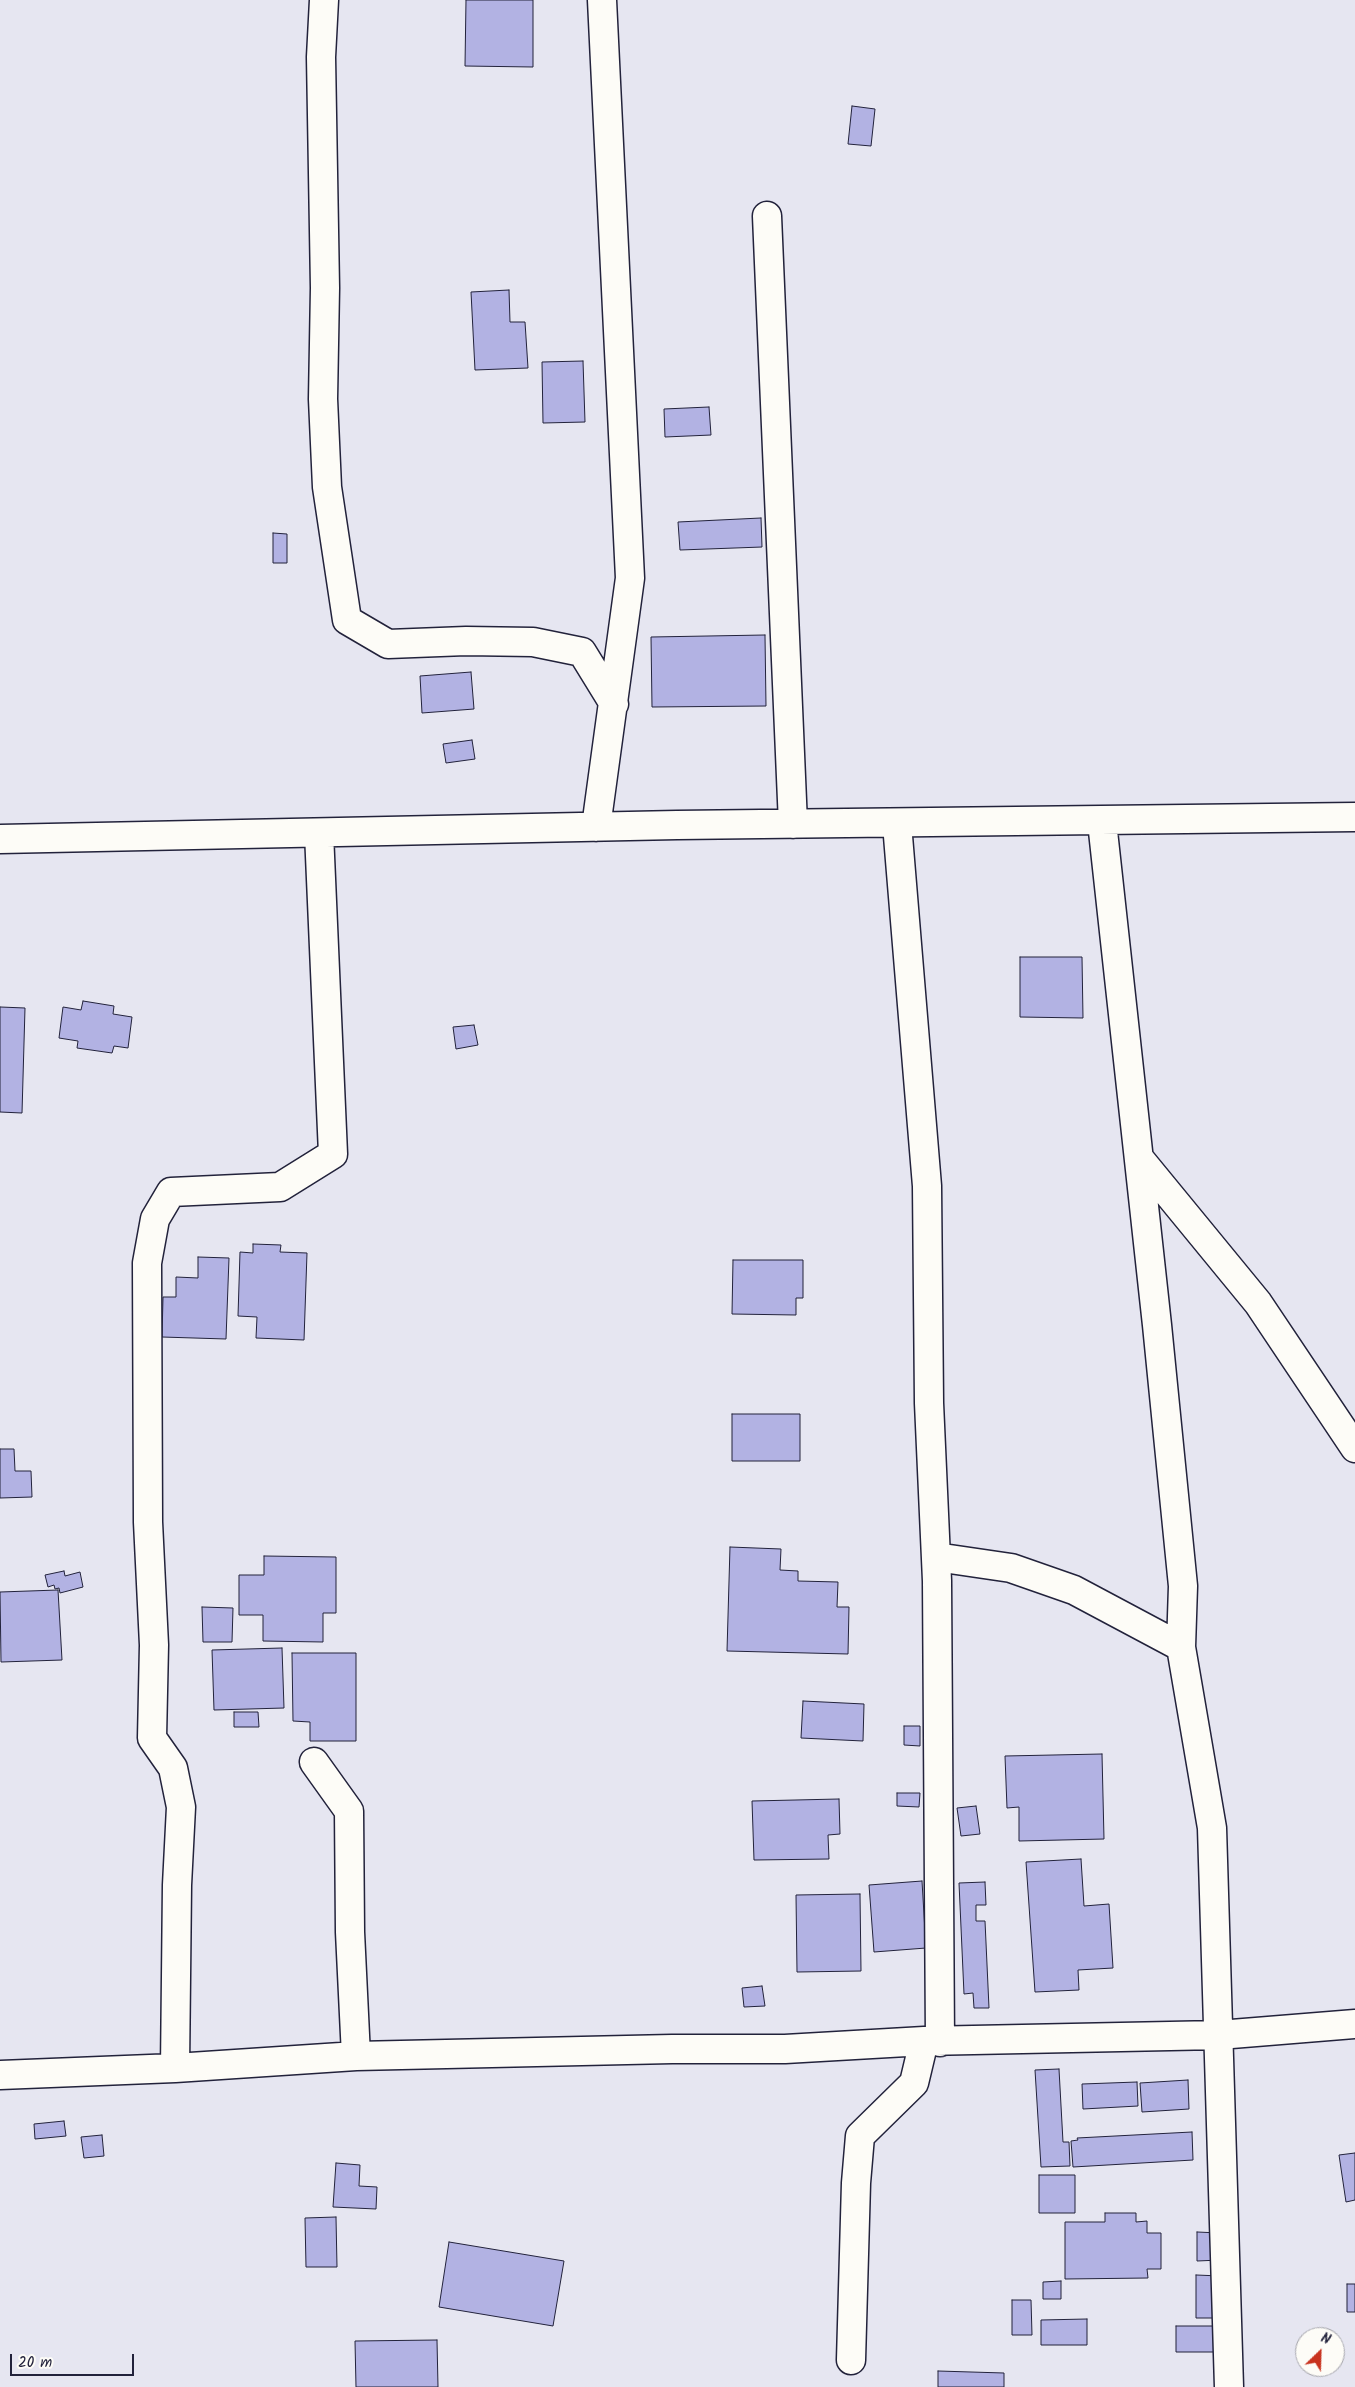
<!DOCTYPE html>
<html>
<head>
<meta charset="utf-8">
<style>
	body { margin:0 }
	#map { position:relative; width:1355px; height:2387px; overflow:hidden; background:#e6e6f1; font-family:Kalam,sans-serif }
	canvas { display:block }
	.north { position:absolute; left:1295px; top:2327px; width:50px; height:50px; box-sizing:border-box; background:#fdfcf7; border:1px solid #a5a5ac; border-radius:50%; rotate:24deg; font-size:14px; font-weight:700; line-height:20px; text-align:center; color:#22223b }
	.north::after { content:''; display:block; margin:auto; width:18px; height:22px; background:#c8321e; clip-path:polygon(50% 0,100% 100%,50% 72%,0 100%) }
	.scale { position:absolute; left:10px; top:2354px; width:124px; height:22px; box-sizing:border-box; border:2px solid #22223b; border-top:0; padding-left:6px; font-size:15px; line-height:18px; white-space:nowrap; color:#22223b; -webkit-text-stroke:4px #fdfcf7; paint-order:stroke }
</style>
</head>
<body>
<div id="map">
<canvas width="1355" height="2387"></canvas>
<div class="north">N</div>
<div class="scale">20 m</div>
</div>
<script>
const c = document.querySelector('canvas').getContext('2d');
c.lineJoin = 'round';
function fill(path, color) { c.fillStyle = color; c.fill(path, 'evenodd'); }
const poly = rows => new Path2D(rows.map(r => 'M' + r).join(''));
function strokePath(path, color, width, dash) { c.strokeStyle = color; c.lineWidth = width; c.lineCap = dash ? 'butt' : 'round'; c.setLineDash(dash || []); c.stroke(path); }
const building = poly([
	[466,0,533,0,533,67,465,66,466,0],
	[852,106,875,109,871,146,848,144,852,106],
	[509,290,510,322,525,322,528,368,475,370,471,292,509,290],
	[583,361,585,422,543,423,542,362,583,361],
	[709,407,711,435,665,437,664,409,709,407],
	[761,518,762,547,680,550,678,522,761,518],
	[273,533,287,534,287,563,273,563,273,533],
	[765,635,766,706,652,707,651,637,765,635],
	[471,672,474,709,422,713,420,676,471,672],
	[472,740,475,759,446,763,443,744,472,740],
	[1020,957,1082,957,1083,1018,1020,1017,1020,957],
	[83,1001,114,1006,113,1014,132,1017,128,1048,114,1046,112,1053,77,1048,78,1041,59,1038,63,1007,81,1010,83,1001],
	[0,1007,25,1008,22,1113,0,1112,0,1007],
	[474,1025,478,1045,456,1049,453,1027,474,1025],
	[253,1244,281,1245,280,1252,307,1253,304,1340,256,1338,257,1317,238,1316,240,1252,253,1253,253,1244],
	[198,1257,229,1258,226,1339,162,1337,163,1297,176,1297,176,1277,198,1278,198,1257],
	[733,1260,803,1260,803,1298,796,1298,796,1315,732,1314,733,1260],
	[732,1414,800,1414,800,1461,732,1461,732,1414],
	[0,1449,14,1449,15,1471,31,1471,32,1497,0,1498,0,1449],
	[730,1547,781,1549,780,1570,798,1571,798,1581,838,1582,837,1607,849,1607,848,1654,727,1651,730,1547],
	[264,1556,336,1557,336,1613,323,1613,323,1642,263,1641,263,1615,239,1615,239,1575,264,1575,264,1556],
	[64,1571,65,1576,80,1572,83,1587,60,1593,59,1588,55,1589,54,1585,48,1587,45,1575,64,1571],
	[58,1590,62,1660,1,1662,0,1592,58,1590],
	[202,1607,233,1608,232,1642,203,1642,202,1607],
	[282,1648,284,1708,214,1710,212,1650,282,1648],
	[292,1653,356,1653,356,1741,310,1741,310,1722,293,1721,292,1653],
	[803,1701,864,1704,863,1741,801,1738,803,1701],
	[234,1712,258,1712,259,1727,234,1727,234,1712],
	[904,1726,920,1726,920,1746,904,1745,904,1726],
	[1102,1754,1104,1839,1019,1841,1019,1807,1007,1808,1005,1756,1102,1754],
	[897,1793,920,1793,919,1807,897,1806,897,1793],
	[839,1799,840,1834,828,1835,829,1859,754,1860,752,1801,839,1799],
	[976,1806,980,1834,961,1836,957,1808,976,1806],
	[1081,1859,1084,1906,1109,1904,1113,1968,1078,1970,1079,1990,1035,1992,1026,1862,1081,1859],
	[922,1881,926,1948,874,1952,869,1885,922,1881],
	[985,1882,986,1905,976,1905,976,1921,985,1921,989,2008,974,2008,973,1993,964,1994,959,1883,985,1882],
	[860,1894,861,1971,797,1972,796,1895,860,1894],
	[762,1986,765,2006,744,2007,742,1988,762,1986],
	[1059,2069,1063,2142,1069,2142,1070,2166,1041,2167,1035,2070,1059,2069],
	[1188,2080,1189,2109,1142,2112,1140,2083,1188,2080],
	[1137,2082,1138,2106,1083,2109,1082,2084,1137,2082],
	[64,2121,66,2136,35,2139,34,2124,64,2121],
	[1192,2132,1193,2160,1073,2167,1071,2141,1078,2140,1077,2138,1192,2132],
	[102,2135,104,2156,84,2158,81,2137,102,2135],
	[1355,2153,1355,2200,1346,2202,1339,2155,1355,2153],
	[336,2163,360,2165,359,2186,377,2187,376,2209,333,2207,336,2163],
	[1039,2175,1075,2175,1075,2213,1039,2213,1039,2175],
	[1105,2213,1136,2213,1136,2222,1147,2221,1147,2233,1161,2233,1161,2269,1147,2269,1148,2278,1065,2279,1065,2222,1105,2222,1105,2213],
	[336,2217,337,2267,306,2267,305,2218,336,2217],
	[1197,2232,1219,2233,1220,2260,1197,2261,1197,2232],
	[449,2242,564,2261,553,2326,439,2307,449,2242],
	[1196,2275,1220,2276,1221,2318,1196,2318,1196,2275],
	[1061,2281,1061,2299,1043,2299,1043,2282,1061,2281],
	[1347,2284,1355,2284,1355,2312,1347,2312,1347,2284],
	[1012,2300,1031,2300,1032,2335,1012,2335,1012,2300],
	[1087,2319,1087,2345,1041,2345,1041,2320,1087,2319],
	[1176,2326,1220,2326,1220,2352,1176,2352,1176,2326],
	[437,2340,438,2387,356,2387,355,2341,437,2340],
	[938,2371,1004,2373,1004,2387,938,2387,938,2371]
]);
fill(building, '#b2b2e3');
strokePath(building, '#22223b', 1);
const minor = poly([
	[324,0,321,57,325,288,323,399,327,487,347,620,388,644,466,641,533,642,582,652,614,704],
	[767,216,793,824],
	[1102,822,1157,1325,1183,1586,1181,1647,1212,1828,1229,2387],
	[897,824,927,1186,929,1403,937,1581,940,2042],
	[596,827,630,578,602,0],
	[0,839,677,825,1355,817],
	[1139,1158,1258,1303,1355,1448],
	[936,1557,1011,1568,1074,1590,1181,1647],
	[314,1762,349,1811,350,1932,356,2056],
	[175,2068,177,1885,181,1807,173,1768,152,1738,154,1645,148,1522,147,1263,155,1219,171,1192,280,1187,333,1154,319,833],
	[0,2075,175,2068,356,2056,672,2049,785,2049,924,2041,1219,2035,1355,2024],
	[851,2360,856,2183,860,2136,914,2083,924,2041]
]);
strokePath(minor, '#22223b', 31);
strokePath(minor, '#fdfcf7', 28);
</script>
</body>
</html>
